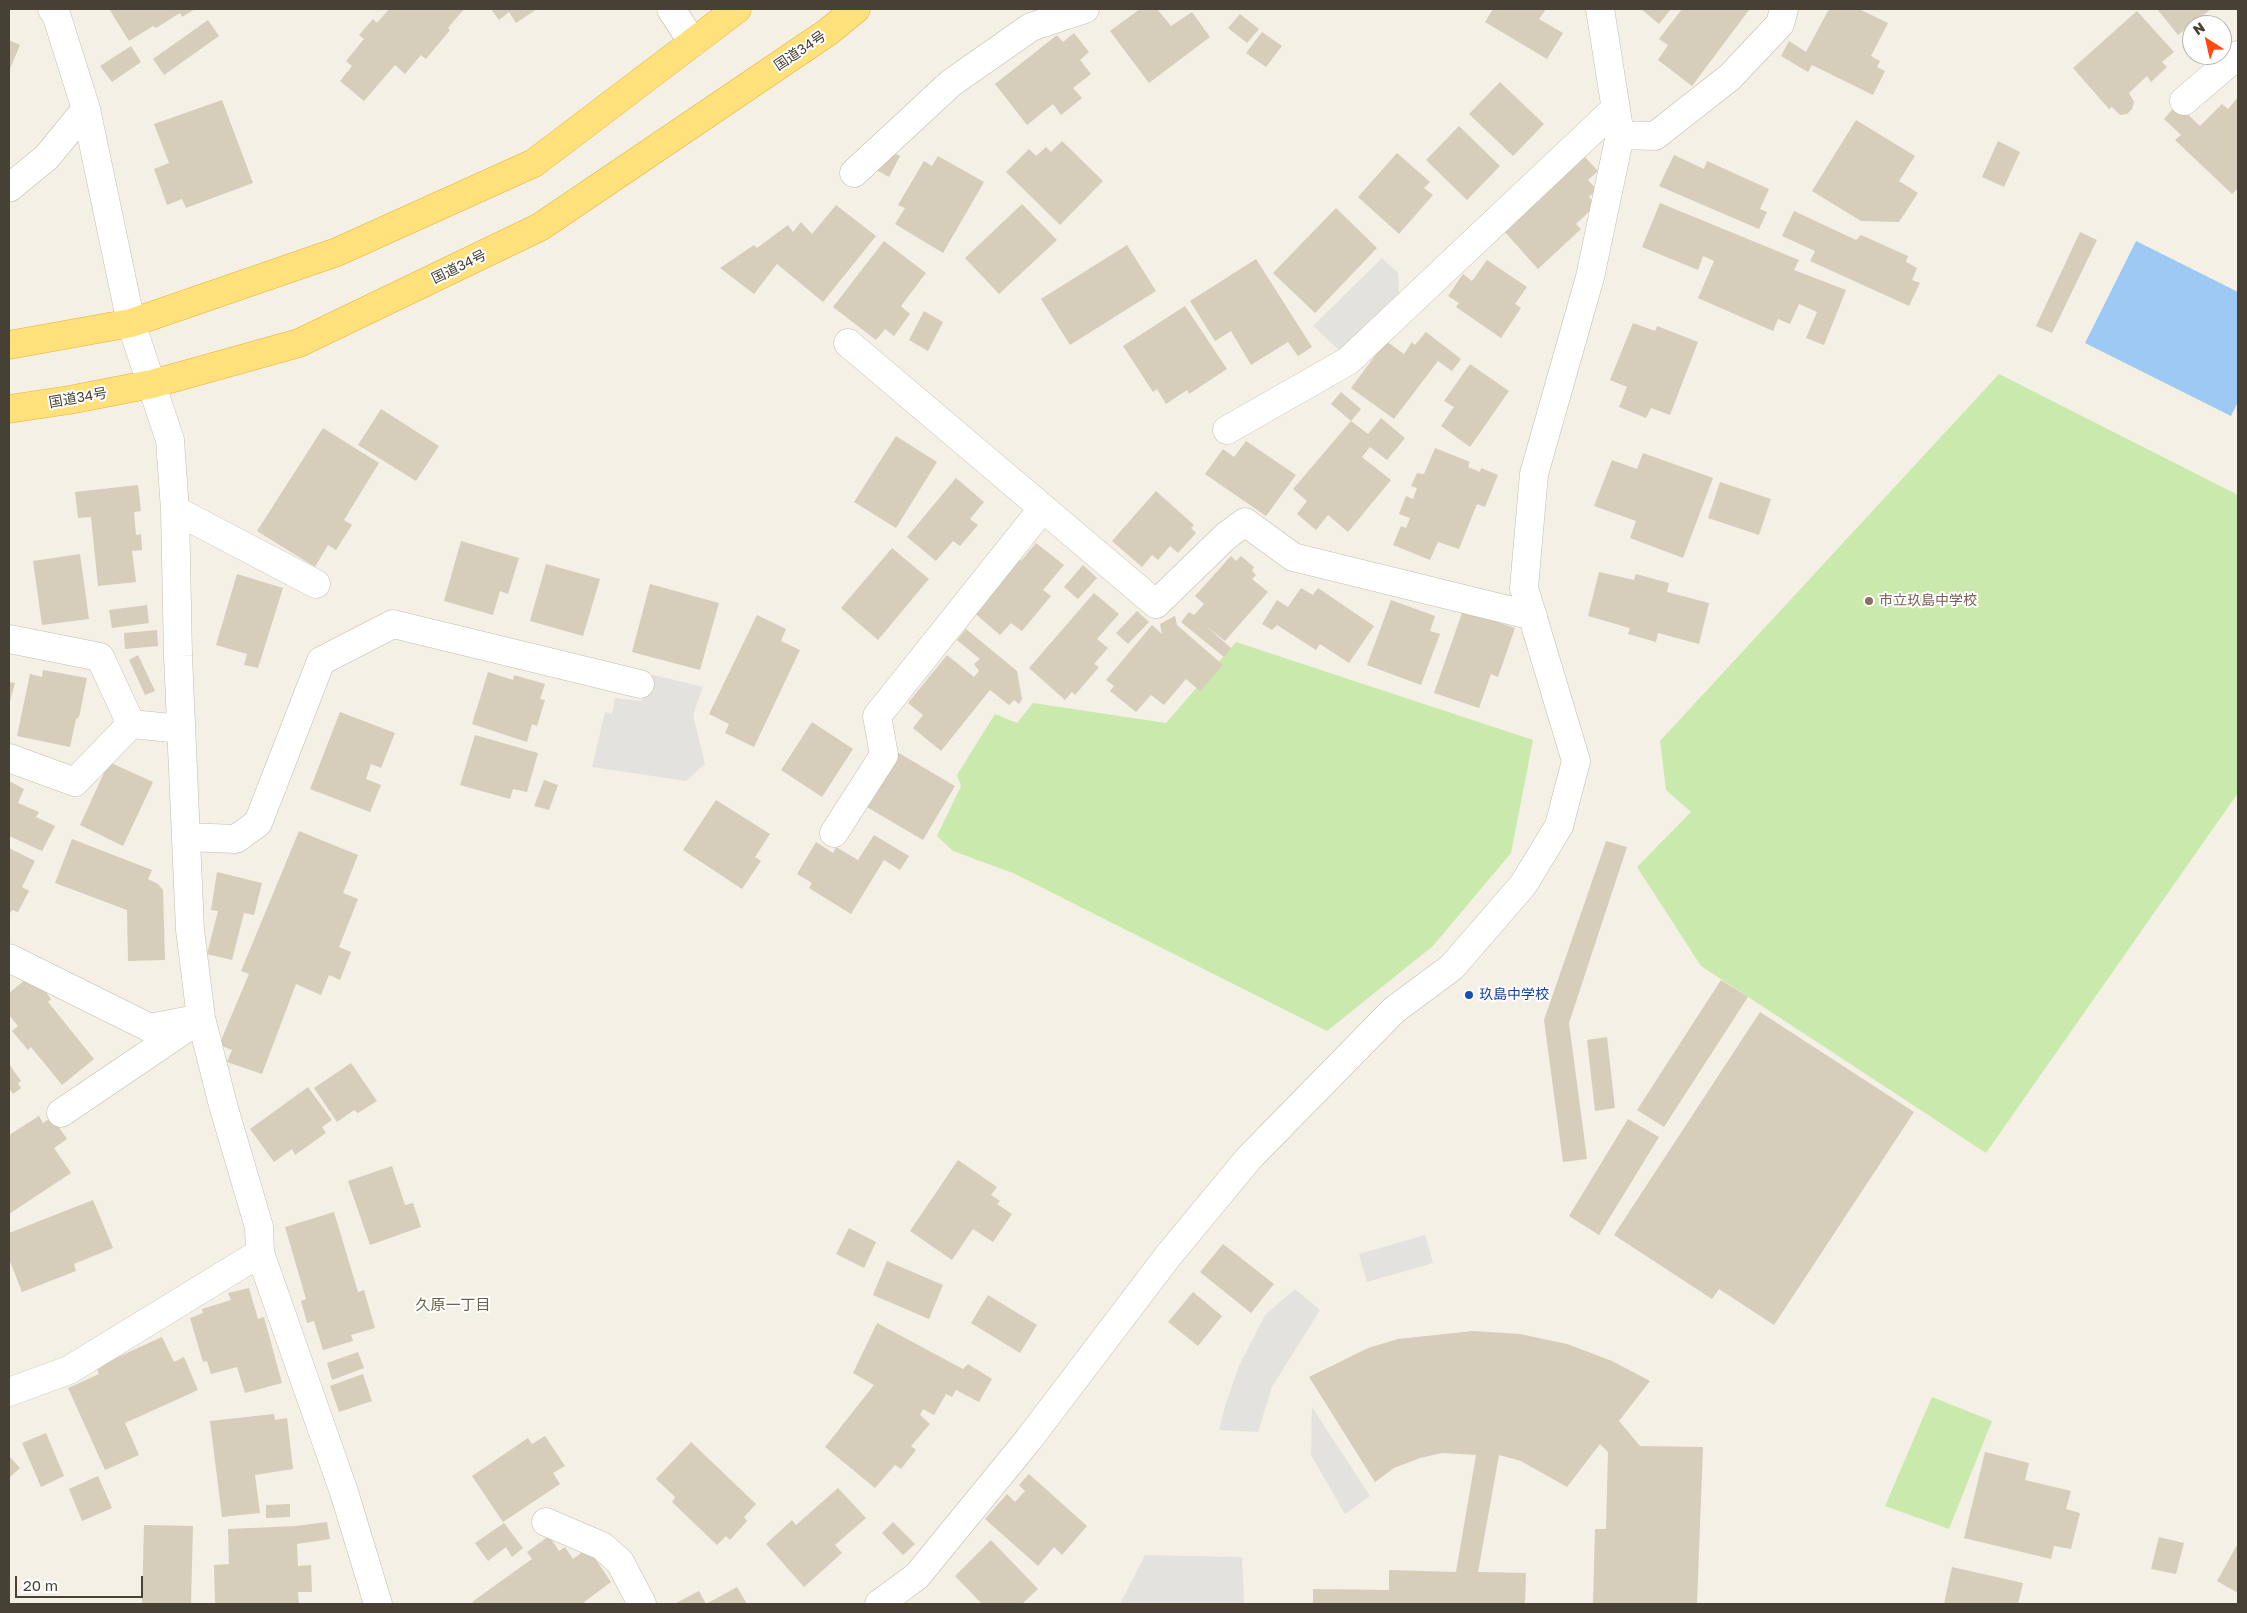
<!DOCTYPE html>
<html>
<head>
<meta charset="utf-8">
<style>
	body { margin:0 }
	#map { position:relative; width:2247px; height:1613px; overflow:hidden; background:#f4f0e5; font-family:"Golos Text",sans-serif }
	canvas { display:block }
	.frame { position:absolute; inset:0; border:10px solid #464134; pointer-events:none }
	.north { position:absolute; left:2182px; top:15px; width:50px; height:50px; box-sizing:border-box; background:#fff; border:1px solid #b5b3ae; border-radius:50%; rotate:325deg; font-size:14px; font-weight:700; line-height:20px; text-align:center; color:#464134 }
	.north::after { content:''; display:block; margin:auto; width:18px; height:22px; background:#ff4911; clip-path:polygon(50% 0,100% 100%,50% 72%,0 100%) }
	.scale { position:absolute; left:15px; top:1576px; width:128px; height:22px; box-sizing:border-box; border:2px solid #464134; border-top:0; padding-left:6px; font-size:15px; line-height:18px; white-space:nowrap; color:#464134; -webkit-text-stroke:4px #fff; paint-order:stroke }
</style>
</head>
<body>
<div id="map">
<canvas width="2247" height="1613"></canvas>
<div class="frame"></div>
<div class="north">N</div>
<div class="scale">20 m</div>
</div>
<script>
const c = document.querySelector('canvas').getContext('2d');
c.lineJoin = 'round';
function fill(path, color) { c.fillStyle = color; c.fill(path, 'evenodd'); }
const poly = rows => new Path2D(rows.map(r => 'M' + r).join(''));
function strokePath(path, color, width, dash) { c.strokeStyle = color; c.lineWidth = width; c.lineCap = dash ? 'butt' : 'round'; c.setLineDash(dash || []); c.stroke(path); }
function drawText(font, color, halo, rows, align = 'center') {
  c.font = font + ' "Golos Text","Noto Sans JP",sans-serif'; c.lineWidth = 4; c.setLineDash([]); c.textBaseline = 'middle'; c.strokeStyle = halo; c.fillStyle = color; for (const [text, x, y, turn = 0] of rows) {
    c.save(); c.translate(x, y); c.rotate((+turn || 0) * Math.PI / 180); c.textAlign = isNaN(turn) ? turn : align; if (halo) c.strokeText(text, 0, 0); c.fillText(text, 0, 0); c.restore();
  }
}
fill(poly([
	[1999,374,2238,495,2238,793,1986,1153,1701,966,1637,867,1691,812,1666,790,1660,741],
	[1236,642,1533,740,1511,853,1433,946,1327,1031,1013,873,953,851,937,836,961,786,957,775,995,714,1017,723,1033,703,1166,723],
	[1932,1397,1992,1421,1949,1529,1885,1506]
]), '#c9eaac');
fill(poly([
	[1382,258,1398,273,1399,293,1352,343,1339,350,1313,326],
	[650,674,703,687,693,715,705,764,686,781,592,767,605,712,612,714,615,698,642,701],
	[1425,1235,1433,1263,1367,1282,1359,1254],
	[1295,1289,1320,1310,1272,1387,1258,1432,1219,1430,1225,1406,1239,1366,1265,1315],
	[1312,1407,1370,1496,1345,1514,1311,1455],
	[1145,1555,1242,1557,1244,1604,1120,1604]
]), '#e4e2de');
fill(poly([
	[2136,241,2238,292,2238,402,2231,416,2085,343]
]), '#9ec9f4');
fill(poly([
	[109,9,195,9,182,17,180,13,156,28,153,26,129,41],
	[389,9,464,9,448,28,450,30,426,59,421,55,405,74,395,65,364,101,340,81,352,66,346,61,364,39,359,35,373,19,377,23],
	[491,9,537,9,516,23,509,12,499,20],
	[1140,9,1157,9,1171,26,1192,12,1210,37,1149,83,1110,31],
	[1493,9,1546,9,1539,19,1563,33,1547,59,1485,22],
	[1641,9,1671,9,1659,24],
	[1682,9,1749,10,1692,86,1658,60,1668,45,1659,39],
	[1829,9,1859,9,1888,23,1871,56,1880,61,1877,67,1885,71,1873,95,1812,65,1808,72,1781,56,1789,41,1806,52],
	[2157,9,2211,9,2178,35],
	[2137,11,2174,52,2162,62,2167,67,2151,82,2147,76,2129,93,2134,102,2132,109,2127,114,2120,115,2112,107,2109,109,2073,68],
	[1240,14,1259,29,1247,43,1228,28],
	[208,20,219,36,164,75,153,59],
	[1262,32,1282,46,1266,67,1246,53],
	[1074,33,1089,52,1080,60,1091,74,1073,88,1082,98,1061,115,1053,104,1027,125,995,84,1057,35,1063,42],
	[9,40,20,45,9,71],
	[131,46,141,62,112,82,100,66],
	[1500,82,1544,124,1513,156,1469,114],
	[2238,97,2238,188,2232,194,2175,140,2181,135,2164,119,2177,104,2200,126,2222,104,2228,109],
	[222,100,253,183,186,208,182,199,167,205,154,169,169,163,154,124],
	[1856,120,1915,156,1899,181,1918,193,1899,222,1861,221,1812,191],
	[1459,126,1500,166,1467,200,1426,160],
	[1062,141,1103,181,1060,225,1006,172,1029,149,1036,156,1046,147,1051,152],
	[1998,141,2020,152,2004,187,1982,177],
	[887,150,900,156,889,177,876,170],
	[1397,153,1430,182,1424,188,1433,195,1399,234,1358,197],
	[1674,155,1704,169,1707,161,1769,189,1760,209,1767,212,1759,229,1659,186],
	[938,156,984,182,943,253,895,224,905,208,898,205,924,161,932,166],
	[1584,156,1598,171,1588,180,1597,190,1589,197,1596,205,1576,224,1581,229,1538,269,1503,230],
	[1660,203,1799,260,1794,270,1846,290,1824,345,1806,338,1817,312,1799,304,1790,324,1778,319,1773,331,1698,298,1714,261,1703,256,1698,270,1642,247],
	[1022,204,1057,240,999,294,965,258],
	[836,205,876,236,823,302,777,264,754,294,720,268,754,245,757,248,788,225,793,232,801,222,812,234],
	[1336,208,1377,248,1315,313,1273,273],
	[1794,211,1856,240,1861,235,1908,256,1906,262,1917,268,1912,280,1920,283,1909,306,1810,261,1815,251,1782,236],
	[2080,232,2097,240,2052,333,2036,326],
	[884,241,926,273,901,306,910,314,894,336,885,329,876,340,833,307],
	[1127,245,1156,291,1070,345,1041,299],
	[1256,259,1312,347,1298,356,1288,342,1251,365,1231,331,1215,341,1190,301],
	[1487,260,1527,287,1515,304,1521,308,1501,338,1456,307,1459,303,1448,296,1463,274,1472,281],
	[1185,306,1227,369,1189,394,1187,390,1166,404,1157,389,1153,392,1123,346],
	[924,311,943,322,928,351,909,340],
	[1633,323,1655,331,1657,326,1698,342,1670,415,1651,408,1646,418,1619,407,1627,387,1610,380],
	[1426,332,1461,359,1452,371,1438,361,1394,419,1351,388,1386,341,1404,354,1412,342,1415,345],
	[1470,364,1509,391,1470,447,1441,426,1454,407,1444,401],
	[1341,392,1361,409,1351,421,1331,404],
	[381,409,439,446,416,481,358,445],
	[1381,418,1405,438,1387,460,1370,447,1362,457,1391,480,1348,532,1328,515,1316,530,1297,514,1307,501,1293,489,1351,421,1368,434],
	[323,428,379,463,344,520,352,525,336,550,328,545,315,567,257,531],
	[896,436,937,462,896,528,854,502],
	[1246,441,1296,475,1266,516,1205,474,1223,449,1234,457],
	[1435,448,1470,462,1468,467,1480,472,1481,468,1498,475,1485,507,1477,504,1459,549,1438,542,1430,560,1393,545,1401,526,1406,528,1410,518,1399,514,1406,496,1413,499,1417,488,1411,486,1417,473,1424,474],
	[1643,453,1713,478,1683,558,1630,538,1636,521,1594,506,1612,460,1637,469],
	[956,478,984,502,970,519,978,525,960,546,953,541,936,561,907,537],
	[1720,482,1771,499,1759,535,1708,518],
	[138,485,141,511,134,512,136,535,141,534,142,550,132,551,136,582,98,586,91,517,78,518,75,492],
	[1156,491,1194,525,1191,528,1196,533,1178,553,1170,546,1158,560,1152,555,1142,567,1112,541],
	[461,541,519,558,508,594,500,591,493,615,444,601],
	[1036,543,1064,565,1043,590,1051,596,1022,631,1011,623,1000,635,972,611,1016,557,1021,561],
	[892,548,929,579,878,640,841,608],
	[80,554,89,619,42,625,33,561],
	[1231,556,1236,561,1241,556,1254,567,1252,571,1256,575,1252,579,1268,592,1225,641,1206,626,1231,648,1224,657,1181,622,1189,612,1194,615,1204,604,1195,596],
	[546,564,600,579,583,636,530,621],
	[1083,565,1097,578,1078,599,1064,587],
	[1599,572,1634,580,1636,574,1669,583,1667,592,1709,603,1699,644,1658,633,1656,642,1628,634,1630,628,1588,616],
	[237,574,283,588,258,668,244,665,247,654,216,645],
	[650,584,719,603,700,670,632,652],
	[1301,588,1313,595,1318,588,1374,626,1349,663,1320,644,1316,650,1277,625,1272,630,1262,624,1277,600,1288,607],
	[1094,593,1119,614,1097,639,1108,648,1094,664,1099,667,1075,695,1072,692,1065,700,1029,668],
	[1391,600,1435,616,1430,631,1440,634,1421,685,1367,665],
	[147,605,149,623,112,628,109,610],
	[1463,610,1515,628,1498,677,1491,674,1479,708,1434,693],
	[1137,611,1149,622,1128,644,1116,633],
	[757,615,786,629,781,641,800,650,754,747,725,733,729,724,709,714],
	[1175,616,1177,625,1223,665,1200,691,1186,679,1164,705,1151,695,1136,712,1110,691,1114,686,1106,680,1152,625,1162,634,1160,624],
	[966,629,1017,671,1022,699,1019,704,1014,700,1009,705,990,690,941,751,913,728,923,715,908,703,947,655,974,677,979,671,974,664,980,659,957,640],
	[157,630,158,646,125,649,124,633],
	[138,655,155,691,145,695,129,660],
	[43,670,87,678,79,717,76,719,70,747,17,736,30,674,42,677],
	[488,672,513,680,514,675,545,684,540,699,545,700,537,726,532,724,527,742,472,724],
	[9,682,15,683,9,705],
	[340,712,395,733,381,768,371,764,366,779,381,785,370,812,310,789],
	[812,722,853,749,822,797,781,770],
	[475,735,538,753,527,792,513,789,510,799,460,785],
	[897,752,955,786,923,840,865,806],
	[109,762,153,782,123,846,80,825],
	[544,780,558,785,549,810,534,806],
	[9,781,24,789,18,803,39,812,36,817,55,826,42,851,9,836],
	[716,800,770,834,755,857,761,861,742,889,683,850],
	[299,831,358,855,343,893,358,899,339,947,351,952,340,980,329,975,321,995,296,984,262,1074,227,1062,232,1050,219,1045,249,974,241,971],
	[874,835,909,856,900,870,884,860,851,914,809,888,812,883,797,874,816,842,833,853,836,847,858,860],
	[72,839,152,870,148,879,158,884,163,890,165,960,128,961,127,910,55,883],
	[1606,841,1627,847,1569,1023,1587,1159,1563,1162,1544,1020],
	[9,848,35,861,22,887,29,891,18,912,12,910,9,915],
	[217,872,262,883,254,915,244,913,232,960,207,954,218,911,211,910],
	[25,980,43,988,51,999,48,1002,94,1059,62,1085,31,1047,28,1050,12,1031,18,1026,9,1015,9,993],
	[1721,980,1748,997,1664,1127,1637,1110],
	[1760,1012,1914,1112,1774,1325,1719,1289,1712,1299,1614,1235],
	[1607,1037,1615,1108,1595,1111,1587,1040],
	[351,1063,377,1101,358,1113,354,1110,337,1122,314,1088],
	[9,1064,21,1081,18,1083,21,1088,13,1094,9,1088],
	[308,1087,332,1120,322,1127,326,1133,295,1155,292,1149,274,1162,250,1129],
	[39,1116,43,1123,52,1117,67,1139,54,1148,71,1173,9,1214,9,1135],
	[1628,1119,1659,1137,1599,1235,1569,1216],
	[958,1160,997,1187,991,1195,1000,1201,997,1204,1012,1214,993,1242,973,1229,952,1260,910,1231],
	[392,1166,405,1205,413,1203,421,1227,370,1245,348,1181],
	[93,1200,113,1248,74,1264,76,1271,22,1292,9,1259,9,1233],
	[334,1212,358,1292,364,1290,375,1328,351,1335,353,1341,323,1350,314,1321,307,1323,301,1301,306,1299,285,1227],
	[849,1228,876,1242,864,1268,836,1254],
	[1223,1244,1274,1284,1251,1313,1200,1272],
	[887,1261,943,1285,929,1319,873,1295],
	[249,1288,258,1319,264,1317,282,1383,245,1393,237,1367,211,1374,207,1361,203,1362,190,1318,203,1313,202,1309,231,1300,228,1293],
	[1193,1292,1222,1316,1198,1346,1168,1322],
	[988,1295,1037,1325,1020,1353,971,1323],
	[877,1323,963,1369,968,1364,992,1379,979,1402,956,1390,952,1397,946,1394,934,1415,923,1409,920,1415,930,1424,911,1446,916,1450,901,1469,895,1465,875,1488,825,1447,874,1385,853,1373],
	[1473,1331,1520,1334,1567,1344,1612,1361,1650,1381,1619,1421,1640,1446,1703,1447,1697,1604,1593,1604,1595,1529,1606,1529,1608,1452,1600,1444,1567,1487,1521,1461,1499,1455,1478,1572,1526,1573,1525,1604,1313,1604,1313,1589,1389,1590,1389,1570,1456,1572,1476,1455,1442,1453,1420,1458,1394,1468,1375,1482,1309,1377,1368,1348,1398,1339],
	[162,1337,174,1362,184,1357,198,1390,125,1423,139,1455,105,1470,68,1388,99,1374,96,1367],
	[358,1352,364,1368,332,1380,327,1363],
	[363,1374,372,1401,339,1412,330,1386],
	[274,1414,275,1420,287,1418,293,1469,255,1475,260,1513,222,1517,210,1421],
	[46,1433,64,1476,41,1487,22,1443],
	[545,1436,565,1466,553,1473,560,1484,503,1522,472,1476,528,1438,532,1444],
	[691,1442,756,1504,744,1517,747,1521,730,1540,726,1536,717,1545,672,1502,675,1497,656,1479],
	[1985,1452,2029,1463,2025,1480,2071,1491,2066,1509,2080,1513,2071,1549,2054,1546,2051,1559,1964,1538],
	[9,1456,20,1468,9,1478],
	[1029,1474,1087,1526,1062,1555,1054,1547,1038,1566,985,1519,1007,1494,1015,1502,1025,1491,1019,1485],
	[98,1476,112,1508,82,1521,69,1489],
	[838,1488,866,1518,835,1545,842,1553,804,1587,766,1544,792,1520,796,1525],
	[290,1504,290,1517,266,1518,266,1505],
	[327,1522,330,1539,297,1544,298,1566,311,1565,312,1592,298,1592,299,1604,215,1604,214,1565,229,1564,228,1529,296,1526],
	[893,1522,915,1544,903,1555,882,1533],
	[504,1523,523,1548,512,1557,506,1547,488,1561,475,1543],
	[144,1525,193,1526,191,1604,142,1604],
	[549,1536,559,1551,565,1547,573,1559,588,1548,611,1582,584,1602,586,1604,474,1604,472,1602,532,1559,527,1552],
	[2159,1537,2184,1543,2176,1574,2151,1569],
	[991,1540,1038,1589,1022,1604,982,1604,955,1576],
	[2237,1545,2238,1546,2238,1593,2217,1581],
	[1952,1567,2023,1583,2018,1604,1944,1604],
	[737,1587,747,1604,674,1604,699,1591,706,1604]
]), '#d6cdba');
const minor = poly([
	[52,9,57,17,86,109,131,323,170,440,175,510,178,656,190,930,201,1018,223,1105,259,1227,260,1253,344,1492,378,1604],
	[671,9,693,43],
	[2184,101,2238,55],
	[1620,135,1655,136,1730,77,1780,24,1784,9],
	[854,173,951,83,1031,27,1085,9],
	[9,188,47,157,86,109],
	[848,343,1156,604,1226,536,1245,522,1293,557,1533,616],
	[1227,430,1348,361,1616,108],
	[175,510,316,584],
	[9,639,100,657,131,724,181,729],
	[9,758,75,782,131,724],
	[834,833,884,755,877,716,1043,508],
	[186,837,236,839,258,823,321,661,393,624,640,684],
	[9,958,150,1028,201,1018],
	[61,1113,191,1025],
	[9,1392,69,1370,260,1253],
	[546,1522,602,1546,620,1562,642,1604],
	[879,1604,917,1576,1029,1439,1168,1256,1249,1158,1394,1010,1452,967,1523,885,1559,826,1576,761,1524,588,1534,474,1590,277,1620,135,1600,9]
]);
const trunk = poly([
	[9,345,131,323,337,252,534,163,737,9],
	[9,409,69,400,152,384,299,343,540,227,828,32,856,9]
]);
strokePath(minor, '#c2bcaa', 29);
strokePath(trunk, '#e5b12e', 29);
strokePath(minor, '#fff', 28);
strokePath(trunk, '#ffe17c', 28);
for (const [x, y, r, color] of [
	[1869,601,5,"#8d6e63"],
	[1469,995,5,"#1a4fb4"]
]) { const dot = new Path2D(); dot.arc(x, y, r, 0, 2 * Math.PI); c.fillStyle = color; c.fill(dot); strokePath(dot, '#fff', 2); }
drawText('14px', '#464134', '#fff', [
	["国道34号",800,51,-34],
	["国道34号",459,267,-26],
	["国道34号",78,398,-10]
]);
drawText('14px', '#785e54', '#fff', [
	["市立玖島中学校",1879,601]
], 'left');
drawText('14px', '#164399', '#fff', [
	["玖島中学校",1479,995]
], 'left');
drawText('15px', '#6a604b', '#fff', [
	["久原一丁目",453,1305]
]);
</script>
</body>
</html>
